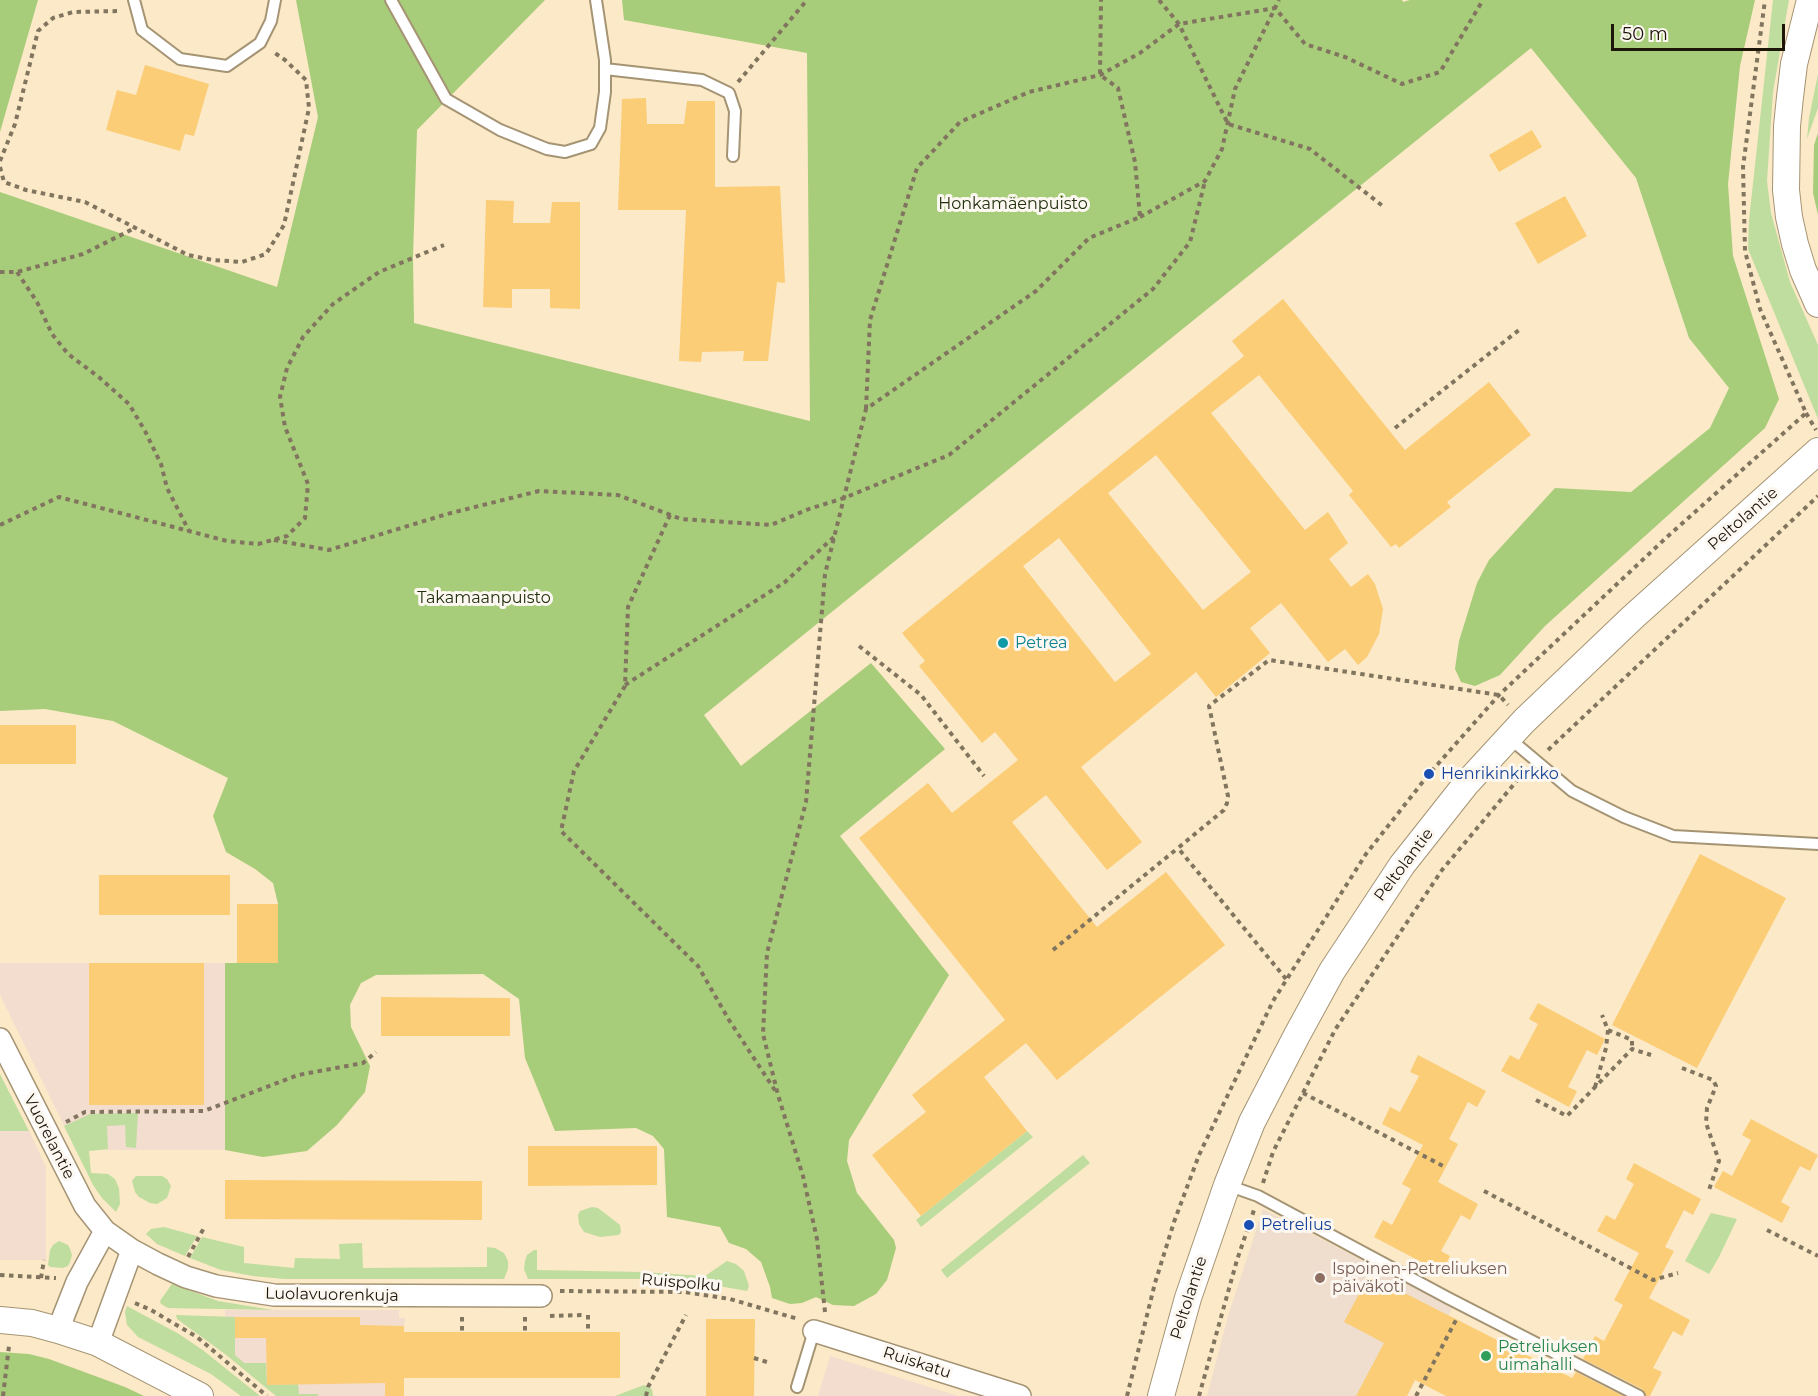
<!DOCTYPE html>
<html>
<head>
<meta charset="utf-8">
<style>
	body { margin:0 }
	#map { position:relative; width:1818px; height:1396px; overflow:hidden; background:#fce9c7; font-family:Montserrat,sans-serif }
	canvas { display:block }
	.scale { position:absolute; left:1611px; top:24px; width:174px; height:27px; box-sizing:border-box; border:3px solid #1c1609; border-top:0; padding-left:8px; font-size:18px; line-height:21px; white-space:nowrap; color:#1c1609; -webkit-text-stroke:4px #fcf8f1; paint-order:stroke }
</style>
</head>
<body>
<div id="map">
<canvas width="1818" height="1396"></canvas>
<div class="scale">50 m</div>
</div>
<script>
const c = document.querySelector('canvas').getContext('2d');
c.lineJoin = 'round';
function fill(path, color) { c.fillStyle = color; c.fill(path, 'evenodd'); }
const poly = rows => new Path2D(rows.map(r => 'M' + r).join(''));
function strokePath(path, color, width, dash) { c.strokeStyle = color; c.lineWidth = width; c.lineCap = dash ? 'butt' : 'round'; c.setLineDash(dash || []); c.stroke(path); }
function drawText(font, color, halo, rows, align = 'center') {
  c.font = font + ' Montserrat,sans-serif'; c.lineWidth = 6; c.setLineDash([]); c.textBaseline = 'middle'; c.strokeStyle = halo; c.fillStyle = color; for (const [text, x, y, turn = 0] of rows) {
    c.save(); c.translate(x, y); c.rotate((+turn || 0) * Math.PI / 180); c.textAlign = isNaN(turn) ? turn : align; if (halo) c.strokeText(text, 0, 0); c.fillText(text, 0, 0); c.restore();
  }
}
fill(poly([
	[0,963,225,963,225,1150,76,1150,0,995],
	[0,1131,29,1131,46,1167,46,1260,0,1260],
	[225,1310,399,1310,399,1318,405,1318,404,1326,399,1326,399,1396,279,1396,225,1351],
	[830,1356,958,1396,818,1396]
]), '#f2ddcf');
fill(poly([
	[1263,1209,1453,1307,1407,1396,1207,1396,1228,1316]
]), '#efdecd');
fill(poly([
	[1773,0,1789,0,1773,92,1767,181,1771,213,1790,282,1818,345,1818,419,1748,249,1749,220],
	[1818,74,1818,108,1807,139,1809,118],
	[0,1074,5,1084,29,1131,0,1131],
	[138,1113,136,1148,126,1147,125,1125,107,1126,108,1149,89,1151,91,1173,108,1174,115,1179,119,1188,120,1204,116,1212,102,1198,93,1185,64,1126,90,1114],
	[1027,1131,1033,1137,921,1227,916,1220],
	[1083,1155,1090,1163,947,1278,941,1270],
	[136,1176,162,1176,167,1179,171,1186,167,1198,157,1204,150,1203,139,1197,135,1192,132,1181],
	[592,1207,598,1208,620,1225,621,1232,619,1235,600,1237,584,1232,579,1224,578,1215,580,1211],
	[1711,1213,1737,1219,1719,1257,1709,1274,1685,1261],
	[164,1227,197,1236,185,1256,157,1244,146,1234,151,1229],
	[202,1237,244,1247,244,1263,294,1268,295,1258,340,1259,339,1244,362,1243,363,1268,487,1267,487,1247,495,1248,504,1253,508,1261,508,1269,504,1279,284,1279,253,1276,221,1270,190,1258],
	[59,1241,68,1245,70,1249,72,1255,70,1262,68,1266,63,1268,50,1267,48,1265,50,1250,53,1245],
	[534,1250,537,1250,537,1270,642,1272,705,1276,727,1261,736,1264,744,1271,749,1286,747,1291,696,1282,658,1279,528,1279,524,1269,525,1261,527,1255],
	[172,1284,218,1301,273,1310,168,1308,161,1304,160,1301],
	[127,1306,179,1334,204,1351,260,1396,241,1396,211,1374,138,1337,127,1325,125,1312],
	[176,1315,235,1317,235,1355,244,1363,266,1363,267,1385,298,1384,299,1394,318,1394,318,1396,276,1396,225,1354,177,1319],
	[644,1385,652,1389,653,1396,615,1396]
]), '#bfdd9e');
fill(poly([
	[0,0,38,0,0,132],
	[296,0,545,0,417,130,413,257,414,323,810,421,807,53,624,20,622,0,1402,0,1403,2,1410,0,1755,0,1740,66,1728,184,1733,256,1779,399,1765,428,1545,626,1500,675,1475,686,1461,682,1455,669,1459,641,1477,583,1489,560,1555,488,1631,492,1710,428,1729,388,1689,338,1636,178,1531,48,704,715,741,766,871,663,945,749,840,836,949,975,849,1140,847,1161,857,1193,894,1240,896,1248,887,1280,876,1294,854,1306,833,1305,816,1297,802,1303,790,1304,772,1298,770,1287,761,1262,746,1249,729,1243,720,1227,667,1217,664,1149,653,1136,636,1128,555,1131,525,1058,519,999,483,974,376,975,361,983,350,1005,351,1027,370,1066,365,1092,337,1125,307,1151,263,1157,225,1150,225,963,278,963,278,904,273,883,255,869,226,852,213,816,228,778,113,721,45,709,0,711,0,192,277,287,318,117],
	[1818,133,1818,215,1813,193,1814,145],
	[0,1352,29,1354,49,1359,125,1387,144,1396,0,1396]
]), '#a7cc7a');
fill(poly([
	[145,65,209,84,194,136,185,134,180,151,106,130,117,90,136,95],
	[646,98,647,124,684,124,687,101,715,101,715,187,780,186,785,283,777,282,768,361,743,361,744,351,702,352,701,362,679,361,686,210,618,210,622,99],
	[1532,130,1542,147,1499,172,1489,155],
	[1565,196,1587,236,1538,264,1515,223],
	[486,200,514,201,513,223,550,223,552,202,580,202,580,309,550,308,550,289,512,289,512,308,483,307],
	[1283,299,1405,450,1489,382,1531,435,1447,502,1451,507,1399,548,1396,544,1391,547,1349,495,1353,491,1259,375,1211,413,1305,530,1328,512,1348,543,1329,559,1351,587,1368,574,1375,584,1383,609,1379,634,1367,657,1358,665,1345,649,1328,662,1281,603,1250,628,1270,653,1216,697,1196,672,1081,767,1142,842,1107,870,1046,795,1012,822,1097,927,1166,872,1225,945,1057,1080,1026,1043,984,1077,1027,1131,921,1216,872,1155,926,1112,912,1095,1005,1020,859,838,928,783,952,813,1018,760,995,732,982,743,919,666,925,661,902,633,1244,356,1232,341],
	[1156,455,1251,572,1203,610,1108,493],
	[1059,538,1151,654,1115,682,1023,566],
	[0,725,76,725,76,764,0,764],
	[1700,854,1786,898,1697,1068,1612,1025],
	[99,875,230,875,230,915,99,915],
	[237,904,278,904,278,963,237,963],
	[89,963,204,963,204,1105,89,1105],
	[381,997,510,998,510,1036,381,1036],
	[1538,1003,1605,1039,1597,1055,1587,1050,1568,1087,1577,1091,1569,1107,1501,1071,1510,1055,1519,1060,1538,1024,1529,1019],
	[1418,1055,1486,1091,1477,1107,1468,1102,1449,1139,1458,1144,1438,1182,1478,1204,1470,1220,1461,1215,1441,1251,1450,1256,1442,1273,1374,1237,1383,1220,1392,1225,1411,1189,1402,1184,1423,1145,1382,1124,1390,1107,1400,1112,1419,1076,1410,1072],
	[1751,1119,1818,1155,1810,1171,1800,1166,1781,1202,1790,1207,1782,1223,1714,1187,1723,1171,1732,1176,1751,1140,1742,1135],
	[528,1146,657,1146,657,1185,528,1186],
	[1634,1163,1701,1199,1693,1215,1684,1210,1665,1247,1674,1251,1649,1298,1690,1320,1682,1336,1673,1331,1653,1368,1662,1372,1650,1396,1646,1396,1642,1389,1583,1359,1595,1336,1604,1341,1623,1305,1614,1300,1639,1253,1597,1231,1606,1215,1615,1220,1634,1184,1626,1179],
	[225,1180,482,1181,482,1220,225,1219],
	[1369,1275,1572,1378,1576,1372,1623,1396,1446,1396,1415,1380,1407,1396,1356,1396,1384,1343,1344,1322],
	[235,1317,360,1317,360,1325,404,1326,404,1332,620,1332,620,1378,404,1378,404,1396,385,1396,385,1383,267,1385,266,1338,235,1338],
	[706,1319,755,1319,754,1396,706,1396]
]), '#fbcd77');
const service = poly([
	[134,0,142,30,180,59,227,66,260,43,271,21,275,0],
	[391,0,446,99,500,130,547,149,565,152,591,144,600,128,605,92,605,60,596,0],
	[605,69,702,80,729,93,735,111,733,156],
	[1509,738,1572,791,1624,817,1673,836,1818,844],
	[1227,1185,1258,1196,1448,1298,1639,1396],
	[797,1387,814,1331]
]);
const minor = poly([
	[0,1039,85,1206,105,1231,132,1250,158,1264,186,1277,216,1286,274,1295,541,1296],
	[58,1330,77,1282,105,1231],
	[814,1331,1020,1396],
	[98,1343,132,1250]
]);
const tertiary = poly([
	[1810,0,1794,64,1790,97,1787,126,1786,190,1789,217,1795,244,1803,270,1818,304],
	[0,1320,32,1323,58,1330,98,1343,200,1396],
	[1161,1396,1188,1298,1227,1185,1252,1122,1297,1035,1332,971,1402,865,1466,784,1524,721,1633,617,1818,451]
]);
strokePath(service, '#a59474', 14);
strokePath(minor, '#a59474', 24);
strokePath(tertiary, '#a59474', 28);
strokePath(poly([
	[1159,0,1179,24,1228,124,1310,149,1384,207],
	[738,82,807,0],
	[0,161,15,124,38,31,53,18,73,12,121,11],
	[0,167,4,182,26,190,85,202,188,255,213,260,242,262,266,254,284,225,309,108,306,80,285,60,272,51],
	[1140,217,1205,181,1222,149,1235,89,1279,0],
	[0,272,17,272,83,254,135,228],
	[17,272,37,302,52,334,68,354,100,378,129,404,145,431,161,464,167,488,189,531],
	[866,409,870,320,917,168,960,122,1029,92,1100,75,1140,53,1179,24,1275,8,1305,44,1345,57,1402,84,1440,72,1483,0],
	[1806,413,1816,430],
	[1395,428,1519,330],
	[670,515,628,607,625,686,574,771,561,831,698,966,729,1020,776,1092],
	[0,525,59,497,227,541,258,544,287,536,305,518,308,484,285,427,280,397,287,368,303,337,333,304,379,272,444,245],
	[274,540,329,550,447,514,539,491,618,495,681,519,771,525,809,509,844,498,949,455,1153,289,1190,242,1205,181],
	[859,646,921,695,984,776],
	[625,685,785,582,834,537],
	[1548,750,1818,496],
	[1053,950,1178,848],
	[1286,979,1178,848,1224,810,1227,803,1228,796,1209,706,1269,660,1499,695,1508,705],
	[1608,1030,1632,1040,1632,1049],
	[1682,1068,1713,1080,1716,1086,1707,1108,1706,1123,1719,1161,1709,1190],
	[1595,1087,1606,1048,1608,1030,1602,1015],
	[1303,1093,1445,1167],
	[1536,1100,1567,1116,1632,1049,1651,1055],
	[66,1122,85,1112,204,1111,298,1075,363,1063,376,1052],
	[1263,1183,1273,1152,1335,1030,1442,870,1525,771],
	[1484,1191,1653,1280,1678,1273],
	[1767,1230,1818,1256],
	[188,1257,205,1226],
	[0,1275,56,1278],
	[41,1278,44,1260],
	[560,1291,685,1292,730,1299,798,1319],
	[135,1303,151,1310,197,1337,267,1396],
	[825,1312,817,1239,803,1176,778,1095,763,1034,767,953,806,802,825,574,866,409,1036,291,1089,238,1140,217,1135,162,1118,88,1100,75,1101,0],
	[588,1315,588,1332],
	[550,1316,582,1315],
	[462,1317,462,1332],
	[525,1317,525,1332],
	[754,1358,770,1363],
	[3,1396,9,1346],
	[646,1396,648,1387,686,1315],
	[1127,1396,1155,1283,1174,1222,1199,1155,1273,1001,1366,854,1429,774,1499,695,1667,537,1806,413,1760,309,1745,251,1743,167,1765,0],
	[1199,1396,1237,1260,1254,1210],
	[1416,1396,1456,1320]
]), '#81755f', 4, [4.5, 4.5]);
strokePath(service, '#fff', 10);
strokePath(minor, '#fff', 21);
strokePath(tertiary, '#fff', 26);
for (const [x, y, r, color] of [
	[1003,643,6,"#0f9aa8"],
	[1429,774,6,"#1a4fb4"],
	[1249,1225,6,"#1a4fb4"],
	[1320,1278,6,"#8d6e63"],
	[1486,1356,6,"#2e9e5b"]
]) { const dot = new Path2D(); dot.arc(x, y, r, 0, 2 * Math.PI); c.fillStyle = color; c.fill(dot); strokePath(dot, '#fcf8f1', 2); }
drawText('16px', '#22300e', '#fcf8f1', [
	["Honkamäenpuisto",1013,204],
	["Takamaanpuisto",484,598]
]);
drawText('16px', '#1c1609', '#fcf8f1', [
	["Peltolantie",1743,519,-41],
	["Peltolantie",1404,865,-53],
	["Vuorelantie",49,1137,63],
	["Ruispolku",681,1283,5],
	["Luolavuorenkuja",332,1295,1],
	["Peltolantie",1189,1298,-72],
	["Ruiskatu",917,1363,18]
]);
drawText('16px', '#0d838f', '#fcf8f1', [
	["Petrea",1015,643]
], 'left');
drawText('16px', '#164399', '#fcf8f1', [
	["Henrikinkirkko",1441,774],
	["Petrelius",1261,1225]
], 'left');
drawText('16px', '#785e54', '#fcf8f1', [
	["Ispoinen-Petreliuksen",1332,1269],
	["päiväkoti",1332,1287]
], 'left');
drawText('16px', '#27864d', '#fcf8f1', [
	["Petreliuksen",1498,1347],
	["uimahalli",1498,1365]
], 'left');
</script>
</body>
</html>
